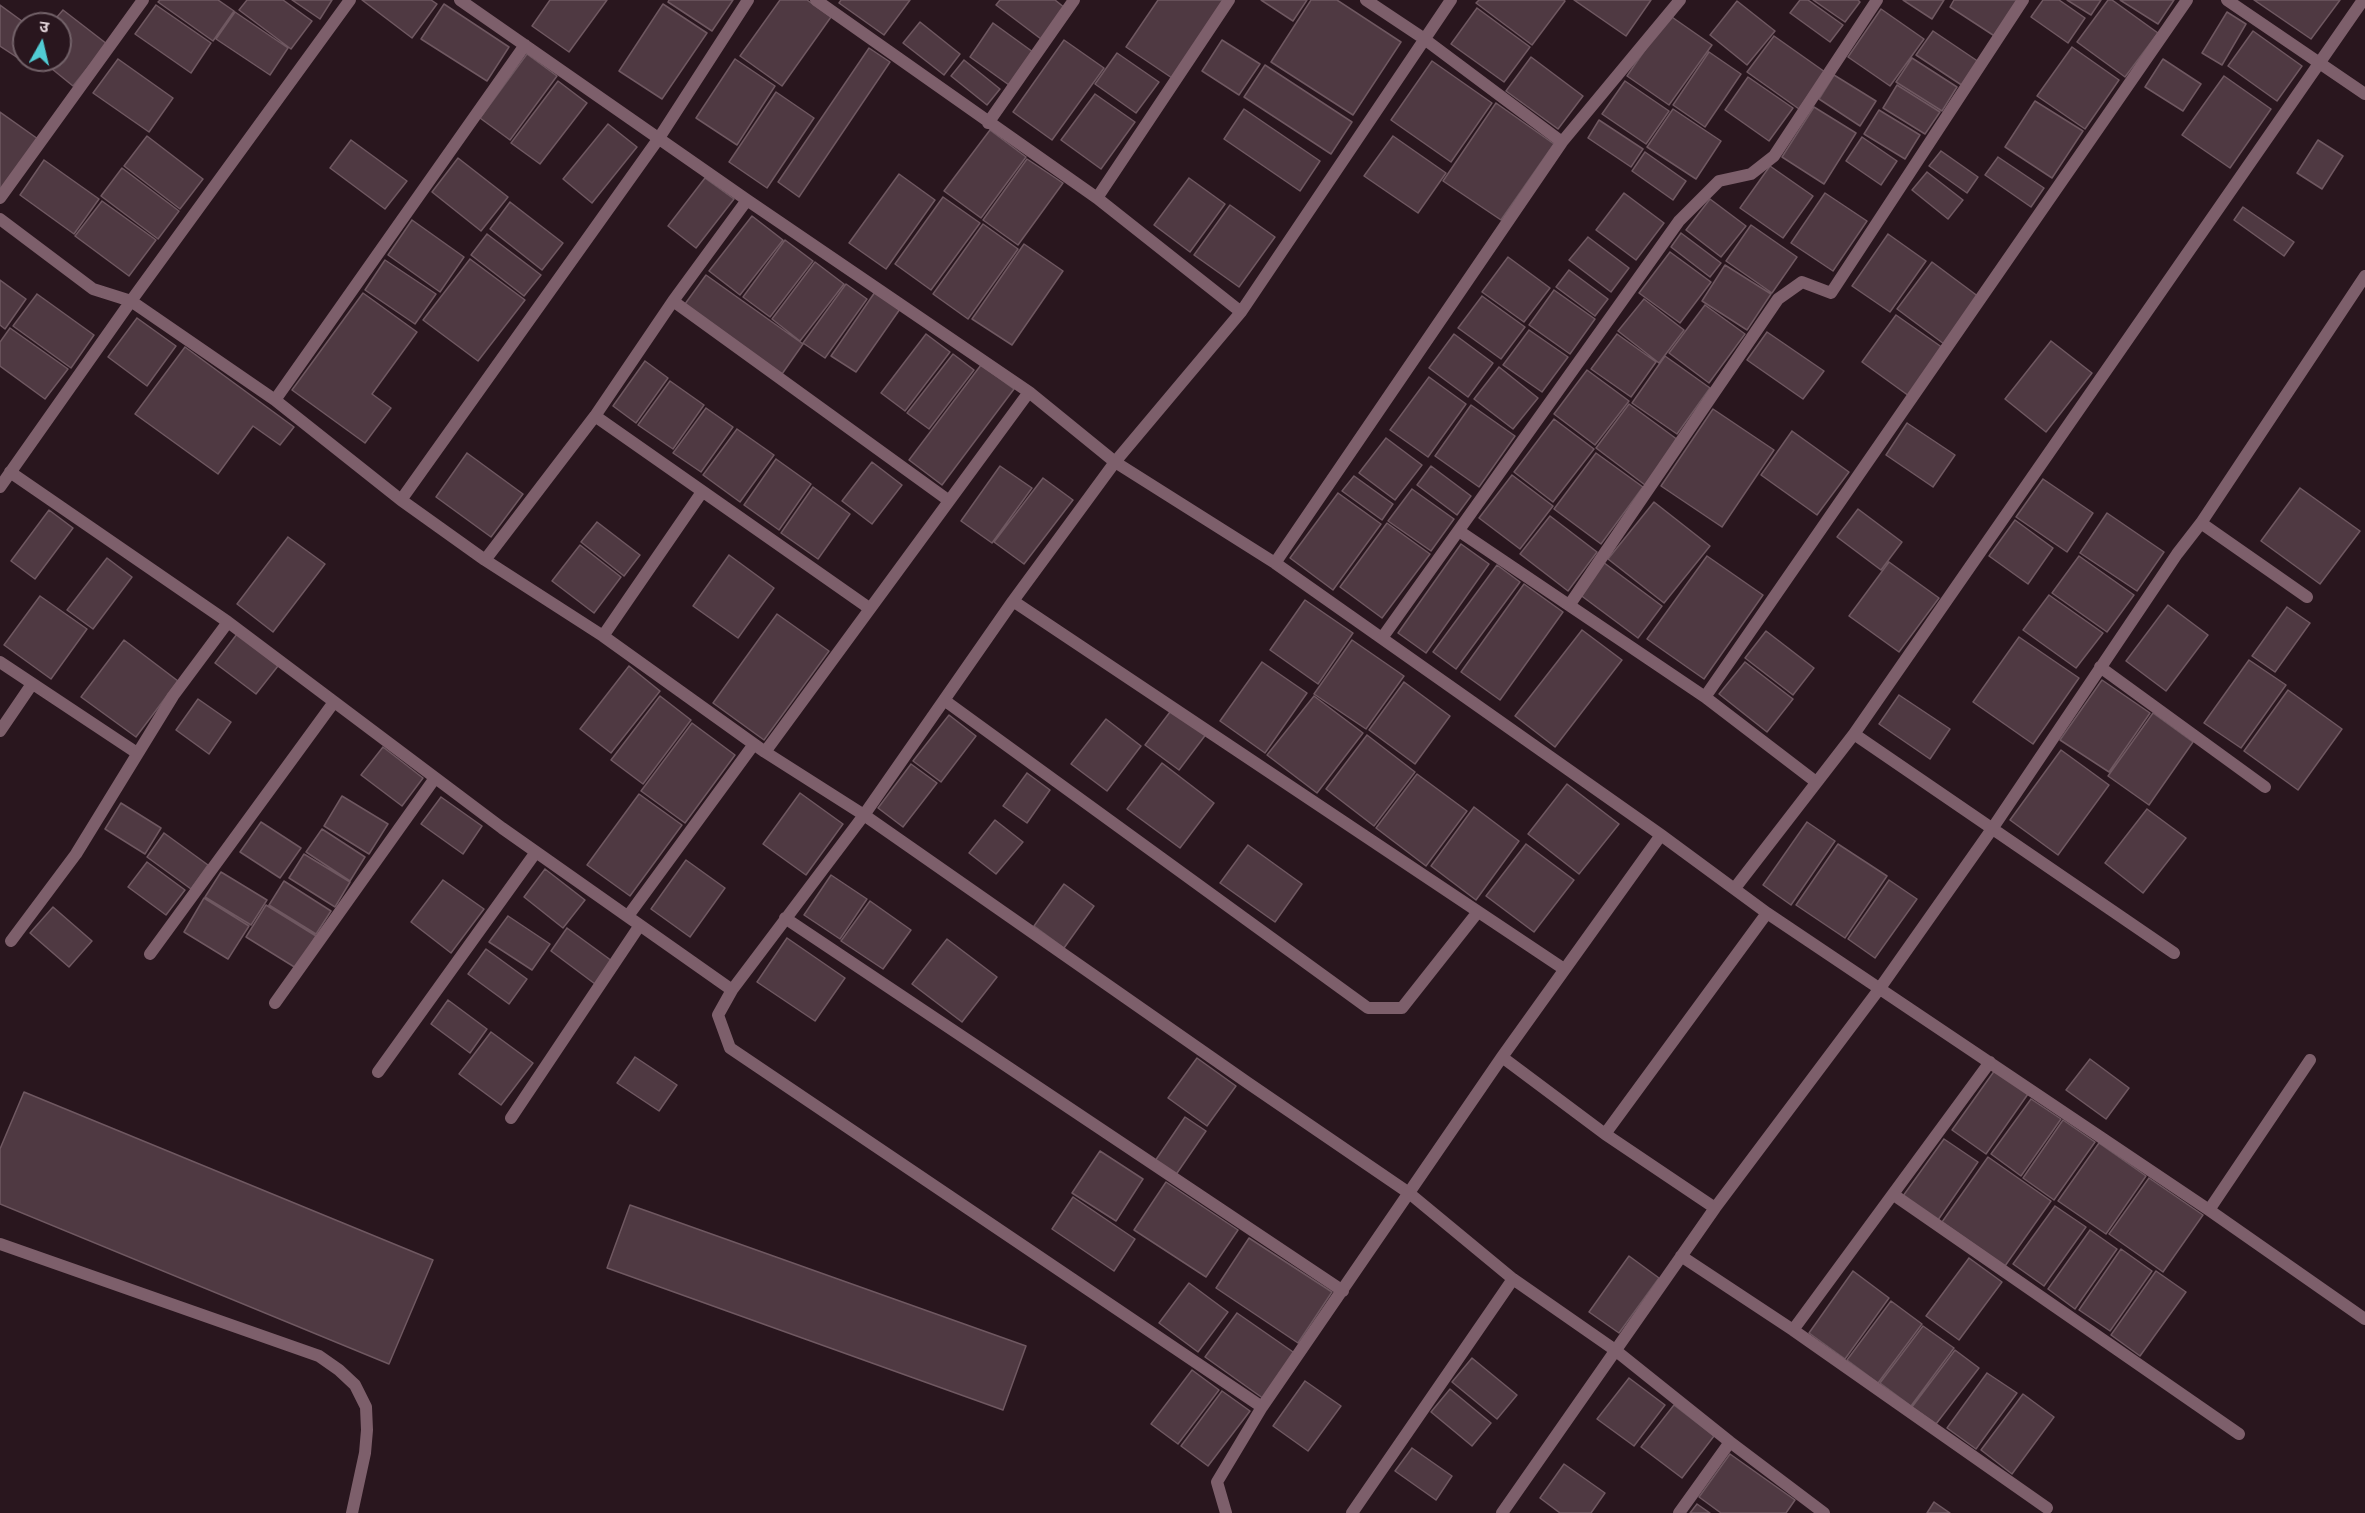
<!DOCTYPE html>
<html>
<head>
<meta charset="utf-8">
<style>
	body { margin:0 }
	#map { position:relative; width:2365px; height:1513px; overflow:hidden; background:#29161e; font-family:Inter,"Noto Sans Devanagari",sans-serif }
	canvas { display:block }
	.north { position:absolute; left:12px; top:12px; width:60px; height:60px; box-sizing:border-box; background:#29161e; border:2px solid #736269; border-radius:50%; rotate:8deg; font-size:16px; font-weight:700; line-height:24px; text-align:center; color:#e3d5da }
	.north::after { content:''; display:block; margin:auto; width:21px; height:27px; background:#51ccd4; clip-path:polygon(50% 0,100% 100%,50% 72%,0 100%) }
</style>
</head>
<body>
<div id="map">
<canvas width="2365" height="1513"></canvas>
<div class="north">उ</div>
</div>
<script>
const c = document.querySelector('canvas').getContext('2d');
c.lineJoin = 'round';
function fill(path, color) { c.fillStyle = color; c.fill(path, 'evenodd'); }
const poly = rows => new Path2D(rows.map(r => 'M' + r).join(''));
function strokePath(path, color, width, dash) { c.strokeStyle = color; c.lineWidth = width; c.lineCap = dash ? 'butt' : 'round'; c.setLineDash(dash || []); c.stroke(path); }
const building = poly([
	[160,0,218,0,234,11,213,41,158,2,160,0],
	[247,0,283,0,312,21,291,49,239,10,247,0],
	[292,0,332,0,320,19,292,0],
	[362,0,431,0,437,4,412,38,362,0],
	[550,0,607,0,569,52,532,26,550,0],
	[669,0,733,0,712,31,668,2,669,0],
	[780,0,807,0,831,17,782,86,740,56,780,0],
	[841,0,910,0,884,35,839,3,841,0],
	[1000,0,1055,0,1065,8,1041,39,996,5,1000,0],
	[1158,0,1224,0,1172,78,1126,47,1158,0],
	[1261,0,1307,0,1293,21,1261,0],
	[1311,0,1337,0,1401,42,1353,115,1271,62,1311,0],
	[1479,0,1564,0,1565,1,1532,45,1476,3,1479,0],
	[1574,0,1651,0,1626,36,1574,0],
	[1800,0,1808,0,1843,25,1830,42,1790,13,1800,0],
	[1813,0,1858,0,1860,2,1845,22,1813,0],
	[1903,0,1944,0,1932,19,1903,0],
	[1954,0,2019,0,1996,37,1950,7,1954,0],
	[2043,0,2059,0,2085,18,2068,43,2031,17,2043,0],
	[2067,0,2101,0,2091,15,2067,0],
	[2108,0,2112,0,2158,33,2125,77,2077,42,2108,0],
	[2120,0,2174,0,2158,24,2120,0],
	[2254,0,2340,0,2311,39,2254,0],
	[1737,1,1775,31,1747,65,1710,35,1737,1],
	[444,4,509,47,487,81,421,39,444,4],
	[663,4,707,33,662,99,619,71,663,4],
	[0,5,26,24,24,24,24,50,18,58,0,46,0,5],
	[156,5,211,43,191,73,135,34,156,5],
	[1477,8,1530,47,1504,82,1451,44,1477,8],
	[1881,9,1924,39,1890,86,1848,57,1881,9],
	[63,10,107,44,73,86,41,60,60,60,60,24,51,24,63,10],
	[235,12,288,48,270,75,216,39,235,12],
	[2227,12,2246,24,2222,65,2202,53,2227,12],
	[1669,15,1712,45,1669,105,1627,76,1669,15],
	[920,22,960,54,944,75,903,43,920,22],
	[993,23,1033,52,1009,85,970,57,993,23],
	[1933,31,1979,62,1963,86,1916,55,1933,31],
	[2253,31,2302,66,2277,101,2228,66,2253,31],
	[1774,36,1825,72,1799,109,1747,72,1774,36],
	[1064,40,1104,68,1052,140,1013,112,1064,40],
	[1222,40,1260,64,1239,95,1202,71,1222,40],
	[2072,47,2119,80,2085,129,2037,96,2072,47],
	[869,48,890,62,799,197,778,182,869,48],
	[1709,52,1741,74,1705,127,1673,105,1709,52],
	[1117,53,1159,82,1136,113,1095,84,1117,53],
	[527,54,557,76,510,140,480,118,527,54],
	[1531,57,1583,96,1558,129,1506,91,1531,57],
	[1912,58,1957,87,1942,111,1896,82,1912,58],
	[118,59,173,98,149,132,93,93,118,59],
	[735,59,775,86,737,145,696,118,735,59],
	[2163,59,2201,84,2183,111,2145,87,2163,59],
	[964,60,1000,89,987,105,951,76,964,60],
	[1432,61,1492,103,1451,162,1391,120,1432,61],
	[1265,65,1352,122,1331,154,1244,97,1265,65],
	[1834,75,1876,101,1860,126,1819,99,1834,75],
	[2224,76,2271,109,2230,168,2182,135,2224,76],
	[1748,77,1793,108,1769,141,1725,110,1748,77],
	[558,81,587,103,540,164,511,143,558,81],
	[1625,81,1669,111,1646,144,1602,114,1625,81],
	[1897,85,1940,112,1925,134,1883,108,1897,85],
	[776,92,814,118,767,188,729,162,776,92],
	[1095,94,1135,122,1101,169,1061,140,1095,94],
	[2035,101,2083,131,2052,178,2005,147,2035,101],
	[1496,103,1554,144,1501,220,1443,181,1496,103],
	[1814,107,1856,133,1824,184,1782,157,1814,107],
	[1244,109,1320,161,1300,191,1224,139,1244,109],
	[1673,109,1721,141,1696,179,1647,147,1673,109],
	[1879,110,1920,135,1905,159,1864,134,1879,110],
	[0,112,38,139,0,192,0,112],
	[1599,120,1643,149,1631,167,1588,138,1599,120],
	[608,124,637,147,592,203,563,179,608,124],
	[990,130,1026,157,981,218,944,191,990,130],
	[147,136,203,179,180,209,124,166,147,136],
	[1393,136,1446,173,1418,213,1364,176,1393,136],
	[1862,137,1897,161,1881,185,1846,161,1862,137],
	[351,140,407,181,385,209,330,168,351,140],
	[2318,140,2343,156,2322,189,2297,173,2318,140],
	[1941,151,1978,177,1967,193,1929,166,1941,151],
	[1645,152,1686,181,1673,200,1632,171,1645,152],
	[1998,157,2044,188,2031,207,1985,175,1998,157],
	[458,158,508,197,481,231,432,192,458,158],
	[1027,159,1063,183,1018,245,983,220,1027,159],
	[44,160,99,199,74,234,20,195,44,160],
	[1770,166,1813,196,1783,238,1740,208,1770,166],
	[122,168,179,211,158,239,101,196,122,168],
	[1927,172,1963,200,1948,219,1912,190,1927,172],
	[899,174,935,200,886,269,849,243,899,174],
	[705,178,734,199,696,248,668,226,705,178],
	[1189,178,1225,204,1190,252,1154,225,1189,178],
	[1624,193,1664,223,1636,260,1596,230,1624,193],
	[1825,193,1867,221,1833,271,1791,243,1825,193],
	[943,197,980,223,931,290,895,264,943,197],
	[1710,199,1746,226,1721,257,1686,230,1710,199],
	[102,201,156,240,129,276,75,236,102,201],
	[510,202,563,243,542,270,490,229,510,202],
	[1230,205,1275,237,1239,287,1194,255,1230,205],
	[2243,207,2294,242,2284,256,2234,220,2243,207],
	[752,216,783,240,740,295,709,271,752,216],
	[412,220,464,257,440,292,388,255,412,220],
	[983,224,1018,249,968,319,933,294,983,224],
	[1751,225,1797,257,1772,293,1726,261,1751,225],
	[1681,233,1721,263,1710,277,1671,247,1681,233],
	[487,234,541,275,524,296,471,255,487,234],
	[1888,234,1926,261,1890,312,1852,286,1888,234],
	[1588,237,1629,268,1611,292,1569,260,1588,237],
	[785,240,813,261,770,317,743,297,785,240],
	[1024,244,1063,271,1012,345,972,319,1024,244],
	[1670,252,1711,282,1680,323,1639,293,1670,252],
	[1508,257,1550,288,1524,322,1482,292,1508,257],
	[470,259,525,300,478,361,423,320,470,259],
	[385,260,436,294,415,324,365,290,385,260],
	[815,262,844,284,800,341,772,319,815,262],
	[1932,262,1979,297,1944,344,1897,309,1932,262],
	[1725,265,1771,294,1747,330,1702,301,1725,265],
	[1569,270,1608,299,1595,316,1556,287,1569,270],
	[706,275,803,344,782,374,685,304,706,275],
	[0,280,26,299,5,329,0,325,0,280],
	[846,284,867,299,825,358,803,343,846,284],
	[1554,290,1595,319,1570,354,1529,325,1554,290],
	[875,292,900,309,856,372,831,356,875,292],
	[363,293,417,332,372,394,391,408,365,443,292,390,363,293],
	[37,294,94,335,71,368,13,326,37,294],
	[1482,296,1525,327,1501,359,1458,328,1482,296],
	[1644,299,1684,330,1659,363,1618,331,1644,299],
	[1705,305,1745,334,1709,383,1669,353,1705,305],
	[1896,315,1943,348,1909,396,1862,362,1896,315],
	[137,318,176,346,147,386,108,357,137,318],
	[10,328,68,369,45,399,0,366,0,342,10,328],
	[1529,330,1568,357,1542,392,1503,365,1529,330],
	[1767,332,1824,371,1803,399,1747,360,1767,332],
	[926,334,950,352,905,411,881,393,926,334],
	[1454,334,1493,363,1468,397,1429,368,1454,334],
	[1617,334,1656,362,1631,397,1591,369,1617,334],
	[2051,341,2092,373,2046,432,2005,399,2051,341],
	[185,347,294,427,280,445,253,426,218,474,135,414,185,347],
	[953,354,974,370,929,429,907,413,953,354],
	[1665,356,1710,388,1677,434,1632,403,1665,356],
	[645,361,668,378,636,423,613,406,645,361],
	[981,365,1014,389,942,485,909,460,981,365],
	[1499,367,1538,398,1513,429,1474,399,1499,367],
	[1587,370,1629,401,1595,445,1554,414,1587,370],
	[1429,377,1466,404,1428,457,1390,430,1429,377],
	[670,381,704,405,673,449,638,425,670,381],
	[1629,404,1678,440,1645,485,1596,448,1629,404],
	[1471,405,1515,436,1479,487,1435,456,1471,405],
	[706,408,733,427,701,472,673,453,706,408],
	[1713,409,1774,450,1722,527,1661,486,1713,409],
	[1554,419,1594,449,1553,502,1514,472,1554,419],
	[1907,423,1955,455,1933,487,1886,455,1907,423],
	[737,429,774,455,740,502,703,475,737,429],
	[1792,431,1849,472,1817,515,1761,475,1792,431],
	[1386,438,1422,465,1395,500,1359,473,1386,438],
	[467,453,523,494,491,537,436,497,467,453],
	[1596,453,1643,487,1601,544,1554,509,1596,453],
	[776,459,811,484,779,530,744,505,776,459],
	[872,462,902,485,872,524,842,501,872,462],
	[1000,466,1032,488,992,543,961,521,1000,466],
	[1431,466,1471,496,1457,515,1417,485,1431,466],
	[1512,475,1553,506,1520,549,1479,518,1512,475],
	[1354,476,1393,504,1382,520,1342,491,1354,476],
	[1043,478,1073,500,1024,564,994,542,1043,478],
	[2043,479,2093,513,2067,552,2016,517,2043,479],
	[813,487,850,514,818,559,781,533,813,487],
	[2300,488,2360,531,2320,584,2261,541,2300,488],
	[1412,489,1454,519,1431,551,1388,521,1412,489],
	[1338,493,1381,524,1333,590,1290,558,1338,493],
	[1654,502,1710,546,1664,603,1608,559,1654,502],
	[1858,509,1902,542,1881,570,1837,537,1858,509],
	[49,510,73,528,35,579,11,561,49,510],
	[2107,513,2164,552,2137,591,2080,553,2107,513],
	[1550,516,1597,552,1568,591,1520,554,1550,516],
	[2015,520,2053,548,2028,584,1989,556,2015,520],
	[597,522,640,555,624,576,581,542,597,522],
	[1387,523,1430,554,1382,618,1340,587,1387,523],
	[288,537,325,564,273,632,237,604,288,537],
	[1461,544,1489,564,1426,653,1398,633,1461,544],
	[580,545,621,577,594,613,552,581,580,545],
	[729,555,774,588,738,638,693,606,729,555],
	[1707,556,1763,595,1704,679,1647,639,1707,556],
	[2079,556,2134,595,2107,632,2052,593,2079,556],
	[107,558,132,577,93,629,67,610,107,558],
	[1603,562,1662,606,1638,638,1579,594,1603,562],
	[1889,562,1939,598,1899,652,1849,616,1889,562],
	[1497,565,1520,582,1456,669,1433,652,1497,565],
	[1524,584,1563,612,1500,700,1461,672,1524,584],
	[2049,595,2103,633,2076,668,2023,630,2049,595],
	[40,596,87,629,51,679,4,645,40,596],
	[1305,600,1353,633,1318,684,1270,650,1305,600],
	[2168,605,2208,635,2166,691,2126,661,2168,605],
	[2287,607,2310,623,2275,672,2252,656,2287,607],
	[777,614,829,651,764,740,713,703,777,614],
	[1582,630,1622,660,1555,747,1515,716,1582,630],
	[1766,631,1814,668,1793,695,1745,658,1766,631],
	[237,634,278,666,256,694,215,663,237,634],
	[2019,637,2079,678,2033,744,1973,702,2019,637],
	[124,640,178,681,136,737,81,697,124,640],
	[1352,640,1404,676,1366,729,1314,694,1352,640],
	[2249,660,2286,685,2241,748,2204,723,2249,660],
	[1262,662,1307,693,1265,753,1220,721,1262,662],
	[1745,662,1793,699,1767,732,1719,694,1745,662],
	[629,666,660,691,611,753,580,729,629,666],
	[2102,680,2150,713,2109,772,2060,740,2102,680],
	[1404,682,1450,716,1415,764,1369,730,1404,682],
	[2288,690,2342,729,2298,790,2244,751,2288,690],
	[1899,695,1950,729,1930,759,1879,724,1899,695],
	[660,696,691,720,643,784,611,760,660,696],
	[1314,696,1363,733,1317,793,1267,755,1314,696],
	[198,699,231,722,209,754,176,730,198,699],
	[1173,708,1207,733,1179,770,1145,745,1173,708],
	[2153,713,2193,742,2149,805,2108,776,2153,713],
	[949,715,976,736,941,782,913,761,949,715],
	[1106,719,1141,746,1107,791,1071,764,1106,719],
	[692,723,735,755,685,823,641,791,692,723],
	[1367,735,1415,772,1374,826,1326,789,1367,735],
	[383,747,423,778,402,806,361,775,383,747],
	[2061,750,2109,785,2058,855,2010,820,2061,750],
	[1162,763,1214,803,1180,848,1127,809,1162,763],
	[911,764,937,783,903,827,878,808,911,764],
	[1027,773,1050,790,1027,823,1003,806,1027,773],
	[1417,774,1467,811,1426,866,1376,828,1417,774],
	[1567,784,1619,824,1579,874,1528,834,1567,784],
	[800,793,843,824,806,875,763,844,800,793],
	[639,794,682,825,630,896,587,865,639,794],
	[342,796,388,824,369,854,324,826,342,796],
	[441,797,482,826,463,854,421,824,441,797],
	[121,803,161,828,145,854,105,829,121,803],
	[1474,807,1519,841,1476,900,1431,866,1474,807],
	[2147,809,2186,838,2143,893,2105,863,2147,809],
	[995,820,1023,842,996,874,969,853,995,820],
	[261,822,301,848,280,878,240,852,261,822],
	[1807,822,1835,841,1791,905,1763,885,1807,822],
	[322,829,365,857,350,881,306,852,322,829],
	[164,833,208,865,191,889,147,857,164,833],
	[1526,844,1574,880,1534,932,1486,896,1526,844],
	[1838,844,1887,876,1845,938,1796,905,1838,844],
	[1248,845,1302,884,1275,922,1220,883,1248,845],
	[304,854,350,882,335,907,289,878,304,854],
	[686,860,725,888,690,937,651,909,686,860],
	[147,862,185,890,166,915,128,887,147,862],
	[545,869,585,900,563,928,524,897,545,869],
	[221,872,267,900,251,925,205,897,221,872],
	[831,875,867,899,840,939,804,915,831,875],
	[443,880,484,909,451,953,411,922,443,880],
	[1889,880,1917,899,1875,958,1848,939,1889,880],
	[284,881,331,911,316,934,269,905,284,881],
	[1064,884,1094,906,1064,948,1034,926,1064,884],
	[204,898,249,926,228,959,184,932,204,898],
	[870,901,911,930,883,969,841,941,870,901],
	[266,905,316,936,296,968,246,937,266,905],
	[53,907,92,941,69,967,30,933,53,907],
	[508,916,550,944,532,970,489,942,508,916],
	[567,928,612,961,595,984,551,951,567,928],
	[787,938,845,978,815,1021,757,982,787,938],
	[947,939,997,977,962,1022,912,984,947,939],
	[486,949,527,979,509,1004,468,974,486,949],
	[448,1000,487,1029,470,1053,431,1024,448,1000],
	[491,1032,533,1063,501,1105,459,1074,491,1032],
	[635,1057,677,1085,659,1111,617,1083,635,1057],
	[1197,1058,1236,1086,1207,1126,1168,1098,1197,1058],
	[2090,1059,2129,1088,2106,1119,2066,1090,2090,1059],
	[1995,1070,2028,1094,1986,1154,1952,1130,1995,1070],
	[24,1092,433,1260,389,1364,0,1204,0,1149,24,1092],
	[2031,1099,2061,1119,2021,1176,1991,1154,2031,1099],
	[1185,1117,1206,1131,1175,1176,1155,1161,1185,1117],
	[2063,1120,2095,1142,2054,1200,2023,1178,2063,1120],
	[1944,1139,1978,1162,1938,1220,1903,1196,1944,1139],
	[2099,1143,2146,1176,2106,1234,2058,1201,2099,1143],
	[1100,1151,1143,1179,1116,1221,1072,1193,1100,1151],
	[1988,1157,2051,1201,2005,1266,1942,1222,1988,1157],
	[2149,1178,2203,1215,2163,1272,2109,1234,2149,1178],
	[1166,1182,1238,1230,1206,1277,1134,1230,1166,1182],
	[1073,1197,1135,1239,1114,1271,1052,1229,1073,1197],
	[630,1205,1026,1346,1003,1410,607,1268,630,1205],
	[2055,1206,2086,1227,2044,1286,2013,1264,2055,1206],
	[2090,1230,2117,1249,2075,1309,2048,1289,2090,1230],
	[1249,1238,1332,1292,1298,1343,1216,1288,1249,1238],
	[2121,1249,2152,1271,2110,1331,2079,1310,2121,1249],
	[1629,1256,1659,1278,1619,1333,1589,1312,1629,1256],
	[1969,1258,2002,1282,1959,1340,1926,1316,1969,1258],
	[1853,1271,1889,1298,1845,1359,1809,1333,1853,1271],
	[2156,1271,2186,1292,2140,1356,2111,1335,2156,1271],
	[1189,1283,1228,1312,1198,1352,1159,1323,1189,1283],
	[1891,1301,1922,1324,1878,1383,1847,1360,1891,1301],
	[1237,1313,1296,1354,1264,1399,1205,1357,1237,1313],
	[1923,1326,1954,1348,1911,1406,1880,1383,1923,1326],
	[1955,1350,1979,1368,1936,1424,1912,1407,1955,1350],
	[1472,1358,1517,1395,1497,1419,1452,1382,1472,1358],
	[1192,1370,1219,1390,1178,1444,1151,1424,1192,1370],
	[1987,1373,2017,1393,1976,1449,1947,1428,1987,1373],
	[1629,1378,1665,1405,1634,1446,1597,1419,1629,1378],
	[1305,1381,1341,1406,1308,1451,1273,1426,1305,1381],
	[1450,1389,1491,1423,1472,1446,1431,1412,1450,1389],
	[1222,1391,1250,1411,1208,1466,1181,1446,1222,1391],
	[2023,1394,2054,1417,2012,1474,1981,1450,2023,1394],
	[1674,1405,1714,1436,1682,1478,1641,1447,1674,1405],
	[1412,1448,1452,1476,1436,1500,1395,1471,1412,1448],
	[1730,1454,1795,1500,1786,1513,1721,1513,1699,1497,1730,1454],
	[1564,1464,1605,1493,1591,1513,1560,1513,1540,1498,1564,1464],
	[1934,1502,1950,1513,1927,1513,1934,1502],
	[1697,1504,1710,1513,1690,1513,1697,1504]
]);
fill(building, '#4f3942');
strokePath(building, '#6f5861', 1.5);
strokePath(poly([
	[0,1244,319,1356,339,1370,355,1385,366,1407,367,1430,365,1453,352,1513]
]), '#7d5f6b', 12);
strokePath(poly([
	[460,0,747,200,1029,392,1115,462,1275,563,1661,835,1767,913,2209,1210,2365,1319],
	[816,0,1097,198,1241,312],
	[1366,0,1423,38,1562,142],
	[2227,0,2365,94],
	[988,123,1074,0],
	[0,198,143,0],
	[1097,198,1229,0],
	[0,219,93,289,131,301,275,400,401,500,485,560,603,636,765,752,864,815,1248,1083,1409,1193,1513,1279,1615,1350,1730,1442,1824,1513],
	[673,301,948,500],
	[275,400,525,45],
	[595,416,869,608],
	[10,472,228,622],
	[0,487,131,301,350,0],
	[401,500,659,138,748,0],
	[2201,523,2307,597],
	[1459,531,1705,697,1816,782],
	[485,560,595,416,673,301,747,200],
	[1275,563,1562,142,1680,0],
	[1013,601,1564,969],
	[1570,604,1778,299,1802,282,1831,293,2023,0],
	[603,636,702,492],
	[1382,638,1679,221,1719,181,1751,174,1774,156,1877,0],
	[0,662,137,753],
	[2100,667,2265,787],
	[1705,697,2187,0],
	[944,700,1368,1008,1402,1008,1477,913],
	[0,731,32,684],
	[1854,734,2174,953],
	[765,752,1029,392],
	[1735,888,1854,734,2363,0],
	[628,916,754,744],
	[785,918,1343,1291],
	[11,941,76,854,173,696,228,622,502,828,732,990],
	[150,954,334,702],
	[275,1003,435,778],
	[1502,1057,1605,1134,1715,1208],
	[378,1072,536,852],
	[511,1118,640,925],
	[1605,1134,1767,913],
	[1894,1195,2239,1434],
	[2209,1210,2310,1060],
	[1681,1256,1793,1330,2047,1508],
	[1793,1330,1990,1062],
	[1262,1407,730,1048,718,1015,732,990,864,815,1013,601,1115,462,1241,312,1451,0],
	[1226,1513,1217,1482,1262,1407,1502,1057,1661,835],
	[1352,1513,1513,1279],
	[1502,1513,1715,1208,1880,988,1992,829,2177,554,2201,523,2365,276],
	[1679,1513,1730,1442]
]), '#7d5f6b', 12);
</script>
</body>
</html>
